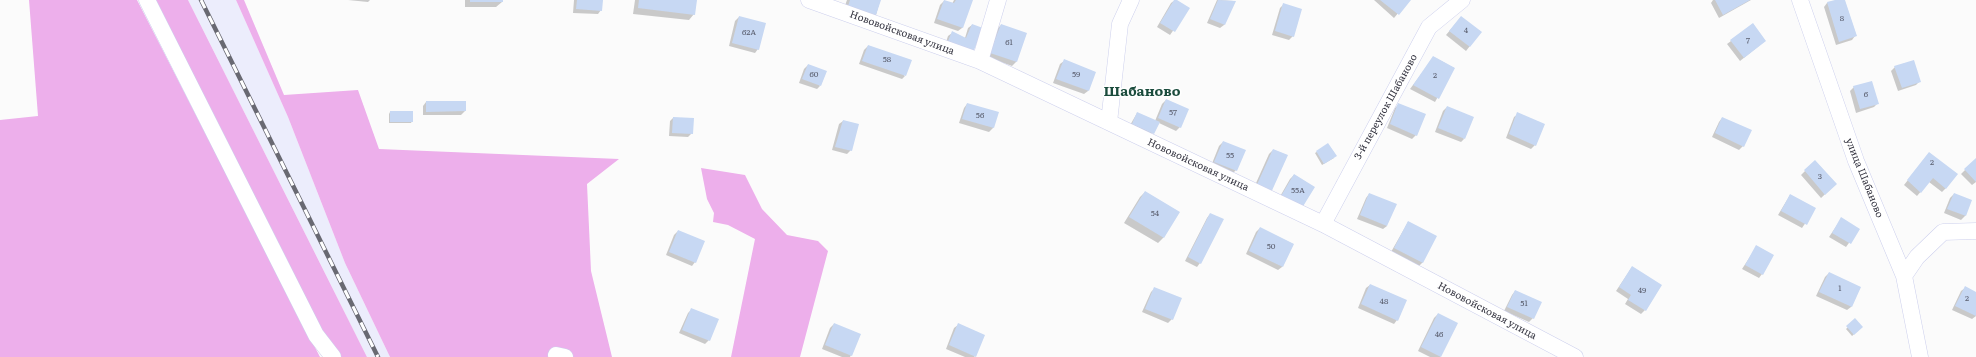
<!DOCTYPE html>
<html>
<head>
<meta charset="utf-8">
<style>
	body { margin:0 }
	canvas { display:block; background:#fbfbfb }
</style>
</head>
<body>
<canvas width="1976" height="357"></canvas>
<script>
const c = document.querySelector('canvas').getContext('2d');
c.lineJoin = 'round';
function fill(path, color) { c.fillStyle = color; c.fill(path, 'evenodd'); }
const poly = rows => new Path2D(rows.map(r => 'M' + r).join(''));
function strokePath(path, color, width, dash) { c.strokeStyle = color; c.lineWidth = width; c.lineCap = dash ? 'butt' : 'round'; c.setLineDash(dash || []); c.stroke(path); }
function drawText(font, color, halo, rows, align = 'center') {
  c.font = font + ' Literata,serif'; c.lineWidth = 3; c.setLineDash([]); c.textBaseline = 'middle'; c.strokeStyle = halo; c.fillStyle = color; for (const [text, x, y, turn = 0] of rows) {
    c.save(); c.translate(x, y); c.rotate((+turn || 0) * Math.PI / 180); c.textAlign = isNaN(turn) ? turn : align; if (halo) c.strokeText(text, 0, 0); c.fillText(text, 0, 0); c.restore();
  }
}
fill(poly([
	[188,0,236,0,288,117,345,263,390,357,367,357]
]), '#ecedfc');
fill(poly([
	[29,0,137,0,320,357,0,357,0,120,38,116],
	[153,0,188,0,367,357,341,357,320,332],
	[236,0,244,0,284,95,358,90,379,149,619,159,587,184,591,271,612,357,390,357,345,263,288,117],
	[701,168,745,175,762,209,787,235,818,241,828,251,800,357,731,357,755,239,728,225,713,222,714,213,707,199]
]), '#edafeb');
fill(poly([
	[348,0,370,0,368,2],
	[465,0,502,0,502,2,496,7,465,7],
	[574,0,602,0,601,10,598,14,573,13],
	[635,0,696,0,694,14,689,20,633,14],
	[847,0,880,0,876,15,870,20,843,11],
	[954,0,972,0,962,28,958,31,934,23,940,5,944,1,952,4],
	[1175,0,1189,8,1170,35,1157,27,1171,3],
	[1217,0,1234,1,1224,25,1220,28,1207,23],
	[1374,0,1409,0,1394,18],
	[1713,0,1751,0,1719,18,1711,3],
	[1838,0,1844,0,1855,36,1852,40,1836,45,1824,7,1827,3],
	[1284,4,1293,36,1289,40,1272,35,1280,8],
	[739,17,758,49,755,53,729,46,735,21],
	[1461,17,1481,32,1466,51,1446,35],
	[972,25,971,54,944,48,948,36,952,33,965,38,968,28],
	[1001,25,1026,34,1016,62,1012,66,987,57,997,29],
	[1731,41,1765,41,1740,61,1727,44],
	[868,46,905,76,902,79,859,64,864,50],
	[1434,57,1454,68,1435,102,1410,89],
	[1064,61,1095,73,1088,91,1084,94,1053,83,1060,64],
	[808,65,820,86,817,89,799,83,804,69],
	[1895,67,1920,81,1916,85,1898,91,1891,71],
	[1854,87,1878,103,1874,107,1856,113,1850,91],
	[1166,100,1180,127,1176,131,1159,123,1150,137,1129,127,1137,113,1155,121,1162,104],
	[426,102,465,102,465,111,461,115,423,115,423,106],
	[967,104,997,113,993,128,989,132,959,123,964,108],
	[1399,104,1416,135,1412,139,1387,128,1395,108],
	[1447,107,1464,139,1461,142,1435,132,1443,111],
	[390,112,412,121,411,123,389,123,389,114],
	[1518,114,1535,145,1531,149,1506,138,1514,117],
	[673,118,692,133,688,137,669,136,670,121],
	[1722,118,1743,146,1739,150,1712,137,1719,122],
	[843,121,851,150,847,154,832,150,839,124],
	[1223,142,1236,170,1232,174,1211,166,1219,146],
	[1328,145,1334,158,1322,165,1315,153],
	[1273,150,1269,195,1252,192,1269,154],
	[1926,157,1946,188,1942,192,1929,182,1917,196,1904,185],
	[1976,159,1976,182,1972,185,1961,174],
	[1815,161,1836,184,1821,198,1801,175],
	[1294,175,1313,187,1278,200,1290,179],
	[1145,192,1179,212,1163,238,1158,243,1124,223,1140,197],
	[1369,194,1387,226,1383,229,1357,219,1366,198],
	[1954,194,1971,201,1965,216,1961,220,1944,213,1950,198],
	[1790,195,1815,209,1802,228,1778,215],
	[1210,214,1200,263,1197,267,1185,261,1207,218],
	[1841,219,1859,229,1846,247,1829,237],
	[1408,222,1423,262,1419,266,1391,252],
	[1260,228,1293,244,1282,267,1278,270,1246,254,1256,232],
	[678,231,695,262,692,266,666,255,674,235],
	[1757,246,1762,274,1759,278,1742,269],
	[1632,267,1645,310,1641,314,1625,304,1628,299,1616,291],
	[1829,273,1860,288,1851,307,1847,310,1816,296,1825,277],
	[1370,285,1397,320,1394,324,1358,308,1366,288],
	[1155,288,1172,319,1168,323,1142,312,1151,292],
	[1965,288,1976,293,1976,316,1972,319,1952,310,1961,291],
	[1515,291,1533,318,1529,322,1504,311,1512,295],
	[692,309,709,340,705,344,679,333,688,313],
	[1438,314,1457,324,1440,357,1430,357,1418,351,1434,318],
	[1855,320,1862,327,1852,336,1846,329],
	[834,324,851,355,850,357,842,357,822,349,830,328],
	[958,325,975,356,974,357,965,357,946,349,954,328]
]), '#0003');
fill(poly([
	[470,0,503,0,503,2,470,2],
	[577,0,603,0,602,11,576,9],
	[639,0,697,0,695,15,638,8],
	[850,0,881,0,876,15,848,6],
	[944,0,954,3,956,0,973,0,963,28,937,19],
	[1174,0,1177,0,1190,8,1175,32,1160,23],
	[1218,0,1236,1,1225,25,1210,19],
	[1380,0,1411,0,1399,15],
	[1715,0,1750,0,1723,15],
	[1835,0,1845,0,1857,36,1839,42,1827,2],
	[1283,3,1302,9,1294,37,1275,31],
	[739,16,766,23,759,50,732,43],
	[1461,16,1482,32,1470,47,1449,31],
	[1753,23,1766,41,1744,58,1730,40],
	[972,24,983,28,972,55,947,44,952,31,966,38],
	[1001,24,1027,33,1017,62,990,53],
	[868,45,912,60,906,76,862,61],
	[1433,56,1455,68,1439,99,1413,85],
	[1064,59,1096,72,1089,91,1056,79],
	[1914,60,1921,82,1902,88,1894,66],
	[808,64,827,71,821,86,802,79],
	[1872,81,1879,104,1860,109,1853,86],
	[1166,99,1189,109,1181,128,1158,118],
	[426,101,466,101,466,111,426,112],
	[967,103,999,112,994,128,962,119],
	[1398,103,1426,114,1417,136,1390,124],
	[1447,106,1474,117,1465,139,1438,128],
	[390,111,413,111,413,122,390,122],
	[1137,112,1160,122,1154,134,1132,124],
	[1517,112,1545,124,1536,146,1509,134],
	[673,117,694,118,693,134,672,133],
	[1722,117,1752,130,1744,147,1715,133],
	[843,120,859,124,852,151,835,147],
	[1223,141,1246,150,1237,171,1214,162],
	[1328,143,1337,156,1324,164,1316,151],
	[1273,149,1288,155,1270,195,1255,189],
	[1929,152,1958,174,1946,189,1933,178,1921,193,1907,180],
	[1976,158,1976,182,1964,169],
	[1815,160,1837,184,1825,195,1804,170],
	[1294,174,1315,187,1302,208,1281,196],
	[1145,191,1180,212,1164,238,1129,217],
	[1369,193,1397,204,1387,226,1360,215],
	[1954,193,1972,200,1966,216,1947,209],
	[1790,194,1816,208,1807,225,1781,211],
	[1210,213,1224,219,1201,264,1188,257],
	[1841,217,1860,229,1851,244,1832,233],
	[1408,221,1437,236,1423,263,1394,248],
	[1260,227,1294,244,1283,267,1249,251],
	[678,230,705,241,696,263,669,252],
	[1756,245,1774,255,1763,275,1745,265],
	[1632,266,1662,285,1646,311,1628,300,1631,295,1619,287],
	[1829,272,1861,287,1852,307,1819,292],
	[1370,284,1407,300,1398,321,1361,304],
	[1965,286,1976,292,1976,316,1955,306],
	[1154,287,1182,298,1173,320,1145,309],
	[1515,290,1542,302,1534,319,1507,307],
	[691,308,719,319,710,341,682,330],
	[1438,313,1458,323,1441,357,1421,347],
	[1855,318,1863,327,1854,335,1846,326],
	[834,323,861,334,852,356,825,345],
	[958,323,985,335,976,357,949,345]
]), '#c7d8f3');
const minor = poly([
	[147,0,316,335,333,357],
	[809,0,980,61,1323,224,1575,357],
	[1800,0,1856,161,1904,276,1920,357],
	[980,61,998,0],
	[1109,122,1120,24,1131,0],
	[1323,224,1429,27,1462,0],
	[1904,276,1917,257,1943,232,1976,231],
	[556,355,565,357]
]);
strokePath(minor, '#cdd0ed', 17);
strokePath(minor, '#fff', 16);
const rail = poly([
	[201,0,378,357]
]);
strokePath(rail, '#696972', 4.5);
strokePath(rail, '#fff', 3, [9]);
drawText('8px', '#5a5e6e', null, [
	["8",1842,19],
	["4",1466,31],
	["62А",749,33],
	["7",1748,41],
	["61",1009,43],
	["58",887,60],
	["60",814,75],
	["59",1076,75],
	["2",1435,76],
	["6",1866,95],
	["57",1173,113],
	["56",980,116],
	["55",1230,156],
	["2",1932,163],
	["3",1820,177],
	["55А",1298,191],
	["54",1155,214],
	["50",1271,247],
	["1",1840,289],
	["49",1642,291],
	["2",1967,299],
	["48",1384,302],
	["51",1524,304],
	["46",1439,335]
]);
drawText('10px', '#353541', '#fff', [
	["Нововойсковая улица",902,33,20],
	["3-й переулок Шабаново",1386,107,-61],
	["Нововойсковая улица",1198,165,25],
	["улица Шабаново",1864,178,68],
	["Нововойсковая улица",1487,311,28]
]);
drawText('bold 14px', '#1b4c3d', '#fff', [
	["Шабаново",1142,92]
]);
</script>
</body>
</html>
